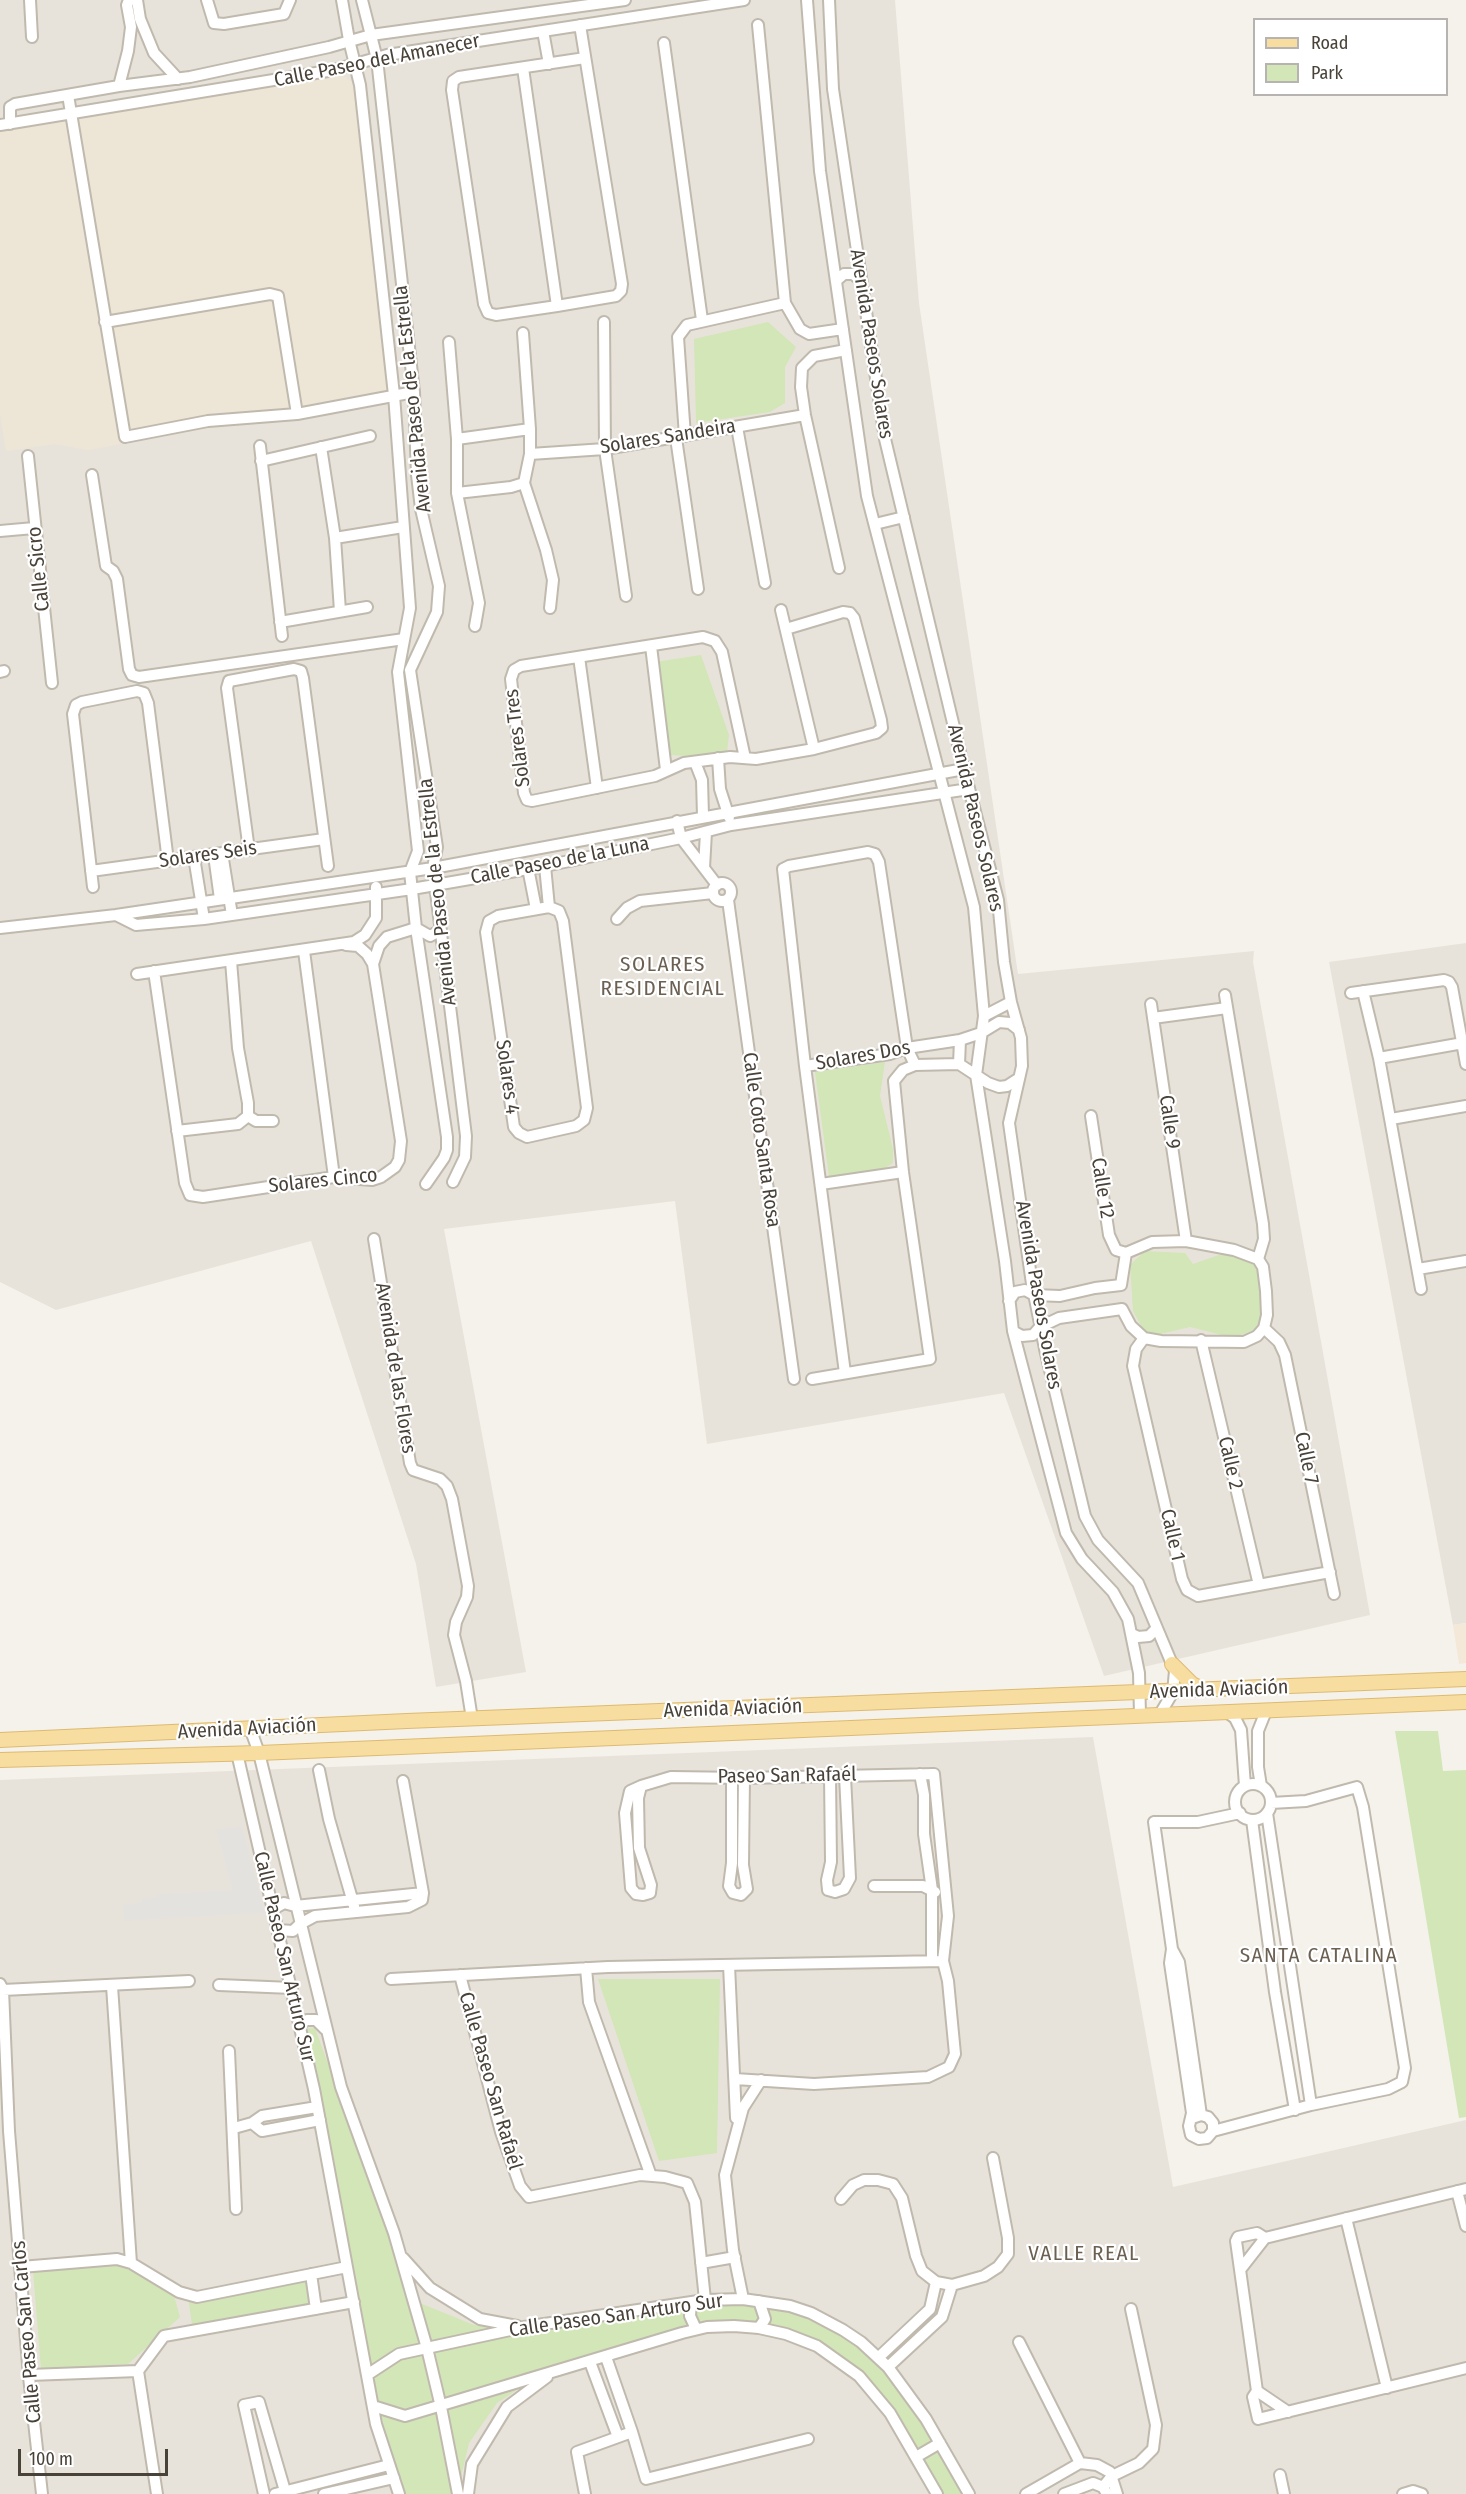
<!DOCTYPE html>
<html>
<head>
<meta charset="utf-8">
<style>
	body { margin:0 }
	#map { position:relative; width:1466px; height:2494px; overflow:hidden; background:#f5f2eb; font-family:"Fira Sans Condensed",sans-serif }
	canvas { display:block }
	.legend { position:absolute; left:1253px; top:18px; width:195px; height:78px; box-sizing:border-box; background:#fff; border:2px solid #b6b3b0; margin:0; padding:8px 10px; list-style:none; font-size:18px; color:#494239 }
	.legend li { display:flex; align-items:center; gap:12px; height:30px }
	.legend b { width:30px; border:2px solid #b6b3b0 }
	.scale { position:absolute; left:18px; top:2449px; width:150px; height:27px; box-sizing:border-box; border:3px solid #494239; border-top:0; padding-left:8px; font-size:18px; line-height:21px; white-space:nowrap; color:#494239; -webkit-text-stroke:4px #fff; paint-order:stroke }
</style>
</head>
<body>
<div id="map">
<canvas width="1466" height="2494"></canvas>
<ul class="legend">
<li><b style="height:8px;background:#f8dda1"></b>Road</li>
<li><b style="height:16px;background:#d2e6b7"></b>Park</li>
</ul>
<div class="scale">100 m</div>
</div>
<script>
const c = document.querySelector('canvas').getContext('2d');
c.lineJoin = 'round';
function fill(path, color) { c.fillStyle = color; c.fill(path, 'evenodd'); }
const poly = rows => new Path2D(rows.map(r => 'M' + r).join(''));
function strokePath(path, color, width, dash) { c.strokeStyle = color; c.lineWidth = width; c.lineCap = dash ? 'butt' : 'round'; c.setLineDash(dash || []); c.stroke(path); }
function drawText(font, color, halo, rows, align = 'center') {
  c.font = font + ' "Fira Sans Condensed",sans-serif'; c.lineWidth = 4.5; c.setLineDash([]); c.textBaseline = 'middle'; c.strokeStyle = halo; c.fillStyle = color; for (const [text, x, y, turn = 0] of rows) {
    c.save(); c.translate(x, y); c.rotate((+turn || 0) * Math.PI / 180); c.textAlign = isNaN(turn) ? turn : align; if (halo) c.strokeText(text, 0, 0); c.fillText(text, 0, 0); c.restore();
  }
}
fill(poly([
	[0,0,895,0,919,303,1018,974,1254,951,1253,962,1370,1615,1104,1676,1004,1393,707,1444,675,1201,444,1229,526,1672,436,1687,416,1564,311,1241,56,1310,0,1282],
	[1466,943,1466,1623,1453,1625,1329,962],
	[1093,1737,1173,2187,1466,2120,1466,2494,0,2494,0,1780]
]), '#e8e3da');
fill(poly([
	[1466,1623,1466,1663,1459,1664,1453,1625]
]), '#f4e8d9');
fill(poly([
	[339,73,354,83,392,395,88,450,55,444,6,451,0,413,0,130]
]), '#ede6d6');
fill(poly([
	[768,322,796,347,785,367,785,403,770,412,696,423,694,339],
	[701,655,729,735,727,752,705,757,670,755,655,662],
	[885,1062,880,1096,893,1149,893,1163,875,1174,850,1179,829,1177,815,1072],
	[1145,1251,1185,1253,1193,1264,1222,1254,1243,1259,1262,1270,1260,1327,1234,1338,1190,1327,1147,1337,1133,1311,1130,1265],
	[1395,1731,1438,1731,1443,1771,1466,1770,1466,2117,1459,2118],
	[598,1979,720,1979,717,2153,659,2161],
	[315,2028,398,2256,410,2299,474,2325,527,2330,730,2302,810,2314,883,2366,922,2419,966,2494,940,2494,856,2368,757,2323,700,2326,544,2372,497,2403,469,2443,457,2494,402,2494,378,2403,303,2029],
	[113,2262,173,2292,180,2317,128,2364,41,2369,33,2271],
	[310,2276,315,2307,192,2325,188,2296]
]), '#d2e6b7');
fill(poly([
	[242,1827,265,1913,124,1921,123,1904,141,1903,142,1898,156,1898,156,1894,232,1890,216,1829]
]), '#e4e2df');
const minor = poly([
	[30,0,32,37],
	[137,0,140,19,154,53,178,79],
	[207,0,214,23,224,24,284,14,290,0],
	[342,0,349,40,360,85,394,395,410,608,398,672,418,851,410,872,416,928,447,1137,447,1150,444,1158,426,1184],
	[362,0,377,59,414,392,417,475,421,509,439,586,437,612,410,670,437,847,433,868,466,1136,465,1157,453,1182],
	[807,0,820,171,867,496,974,907,984,1016,976,1075,1005,1261,1013,1331,1066,1533,1082,1559,1113,1592,1128,1619,1139,1673,1140,1715],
	[829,0,833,89,885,439,964,769,998,900,1004,962,1011,1002,1021,1038,1022,1066,1009,1123,1032,1284,1045,1349,1085,1516,1098,1540,1138,1583,1175,1671,1173,1692,1160,1714],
	[580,25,622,284,621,291,616,296,557,306,496,315,488,313,484,304,452,90,453,81,459,77,585,58],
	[758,25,785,303,800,329,809,334,843,329],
	[543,31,549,64],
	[664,43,702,320],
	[523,68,557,306],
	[119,86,128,51,131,27,127,5,129,0],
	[68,95,125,437,208,421,297,414,414,392],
	[10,124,10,107,15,104,119,86,190,77,329,47,371,35,625,0],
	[0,125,334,70,387,55,744,0],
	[837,280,844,274,853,274,860,280],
	[105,322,270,294,278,296,297,414],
	[604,322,605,449,626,596],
	[523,333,530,429],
	[449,342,457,439,457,493,479,603,475,626],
	[737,427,765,583],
	[685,436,678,337,687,325,785,303],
	[676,438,698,589],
	[260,446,282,636],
	[321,447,335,538,340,611],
	[530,454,605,449,805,415],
	[28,456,52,683],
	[261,461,370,436],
	[92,475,106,566,113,571,117,579,129,669,132,675,139,677,404,639],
	[524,483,546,550,553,580,550,608],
	[457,493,511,487,524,483,530,454,530,429,457,439],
	[875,524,904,517],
	[0,531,34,528],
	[335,538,403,527],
	[839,568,805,415,801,387,802,368,814,356,846,350],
	[781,610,814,749],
	[280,622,367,607],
	[651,646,666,770],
	[579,657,597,788],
	[0,672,4,671],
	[718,758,720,789,729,817],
	[745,758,722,652,715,641,703,637,521,666,514,670,511,679,524,793,527,800,532,801,655,776,684,763,730,757,756,759,814,749,876,733,882,728,881,720,854,618,850,613,843,612,786,629],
	[695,762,702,780,703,816],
	[677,821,681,838,717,885],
	[249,850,227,688,229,681,294,669,301,671,303,678,328,866],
	[222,853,232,915],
	[214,855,220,899],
	[194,857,204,919],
	[545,866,549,907],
	[528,868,536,909],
	[704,868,706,832],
	[91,871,324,839],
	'713 892a9 9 0 1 1 18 0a9 9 0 1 1-18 0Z',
	[93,887,73,714,76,705,82,702,137,691,144,693,148,703,168,861],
	[728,900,794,1379],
	[549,907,559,911,563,921,587,1108,584,1120,576,1126,527,1137,519,1133,514,1127,486,932,489,921,498,916,549,907],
	[116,915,136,925,204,919,412,889,545,866,681,838,731,825,969,789],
	[617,919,627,908,640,901,713,893],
	[0,928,116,915,433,868,964,769],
	[346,945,358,946,367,954,373,964],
	[304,951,334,1177],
	[154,971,185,1183,190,1195,203,1197,334,1177,372,1180,381,1177,395,1167,399,1160,401,1141,373,964,379,946,387,937,416,928,430,936,441,930],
	[137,974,354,942,365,935,376,918,376,887],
	[1363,991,1379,1058,1421,1289],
	[1351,993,1444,980,1449,982,1452,987,1466,1064],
	[1225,995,1263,1224,1264,1239,1258,1259],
	[1151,1004,1186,1241],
	[984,1016,1011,1002],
	[1153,1018,1227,1008],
	[1379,1058,1463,1043],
	[959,1064,960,1040],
	[805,1066,890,1054,907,1048,960,1040,981,1033,999,1022,1010,1023,1019,1030],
	[248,1116,256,1121,273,1121],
	[1091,1116,1109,1235,1116,1250,1126,1253],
	[1391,1119,1466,1106],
	[177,1131,238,1124,248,1116,248,1103,238,1048,231,961],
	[821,1184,903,1172],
	[374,1239,410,1463,413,1470,440,1479,447,1486,452,1499,468,1586,467,1597,456,1622,454,1635,466,1681,472,1719],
	[1418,1269,1466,1261],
	[1009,1301,1015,1292,1025,1290,1034,1295,1060,1296,1095,1288,1121,1285,1126,1253],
	[1264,1328,1279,1342,1285,1355,1334,1594],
	[1013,1331,1022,1336,1033,1335,1040,1327,1059,1318,1122,1309,1131,1326,1144,1338,1161,1341,1244,1342,1257,1336,1264,1328,1267,1315,1266,1291,1263,1267,1258,1259,1234,1250,1186,1241,1152,1242,1126,1253],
	[1144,1338,1136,1349,1133,1366,1182,1579,1187,1590,1198,1596,1330,1572],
	[1201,1340,1259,1585],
	[845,1373,805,1066,783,869,789,866,868,852,875,854,879,862,907,1048,915,1065],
	[812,1379,930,1359,903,1172,894,1081,903,1070,915,1065,959,1064,988,1083,999,1087,1007,1086,1018,1079],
	[1132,1634,1138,1637,1149,1636,1157,1628],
	[1228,1713,1235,1718,1241,1730,1245,1786],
	[250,1728,259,1753,341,2087,394,2233,427,2348,441,2407,458,2494],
	[237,1753,314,2089,376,2424,399,2494],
	[319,1770,329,1819,354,1906],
	[920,1774,924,1795,924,1834,932,1890,932,1960],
	[830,1776,831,1862,827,1880,828,1890,835,1892,844,1889,850,1878,845,1776],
	[732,1778,732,1863,729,1886,733,1893,741,1895,747,1889,743,1865,744,1778],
	'1235 1802a18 18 0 1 1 36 0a18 18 0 1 1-36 0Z',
	[641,1786,638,1798,639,1848,651,1885,650,1893,643,1895,636,1894,631,1888,625,1813,630,1791,641,1786,671,1777,744,1778,934,1774,948,1916,943,1961,948,1981,955,2054,949,2067,928,2077,814,2084,735,2079],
	[1261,1786,1258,1767,1258,1731,1266,1711],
	[1267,1813,1311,2105],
	[1252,1820,1275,1992,1295,2110],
	[874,1886,923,1886,935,1892],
	[273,1909,284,1903,295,1906,423,1893],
	[278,1930,293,1931,300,1924,315,1916,408,1907,422,1900,423,1893,403,1781],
	[1172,1949,1179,1962,1201,2115],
	[729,1965,736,2118],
	[586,1968,589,2002,651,2176],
	[460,1975,501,2132,520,2186,529,2197,640,2175,665,2177,687,2183,695,2202,705,2300],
	[391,1979,608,1967,943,1961],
	[0,1984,3,1990,9,2131,29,2377,42,2494],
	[219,1985,292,1988],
	[112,1986,131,2263],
	[3,1990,189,1981],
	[300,2024,307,2020,316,2020,325,2029],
	[229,2051,236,2209],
	[1192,2118,1201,2115,1208,2117,1213,2123,1213,2131,1207,2138,1199,2139,1191,2135,1189,2126,1192,2113,1170,1963,1172,1949,1154,1822,1198,1822,1240,1813],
	[252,2123,262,2131,320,2120],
	[234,2128,252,2123,262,2116,317,2107],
	[1213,2131,1311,2105,1388,2089,1402,2082,1405,2068,1363,1807,1357,1787,1306,1801,1271,1803],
	[1466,2189,1265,2238,1257,2233,1238,2237,1236,2241,1257,2391,1253,2397,1258,2419,1466,2368],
	[1457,2191,1466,2226],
	[841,2199,853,2185,864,2180,878,2180,893,2184,902,2198,916,2256,922,2271,936,2282,952,2285,984,2276,998,2267,1008,2254,1008,2238,993,2158],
	[1346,2218,1387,2388],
	[403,2258,430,2288,480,2319,517,2326],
	[701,2263,735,2257],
	[21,2267,117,2259,131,2263,179,2292,197,2297,347,2267],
	[1240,2270,1265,2238],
	[311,2274,316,2309],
	[743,2299,733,2250,725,2175,743,2108,761,2080],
	[759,2301,765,2319,759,2328],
	[691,2302,690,2316,696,2329],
	[1019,2342,1080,2463],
	[606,2357,632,2432,646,2479,808,2439],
	[879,2357,930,2309,936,2282],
	[590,2362,618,2437],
	[888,2367,942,2317,952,2285],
	[29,2375,138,2371],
	[367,2375,399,2354,524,2327,705,2300,743,2299,790,2306,811,2313,843,2330,861,2342,888,2367,926,2419,969,2494],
	[1257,2391,1288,2412],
	[373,2406,405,2416,682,2333,707,2327,734,2326,759,2328,786,2334,817,2346,859,2376,890,2413,937,2494],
	[916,2457,940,2443],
	[1280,2475,1284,2494],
	[1103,2487,1112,2476,1139,2463,1153,2449,1156,2425,1131,2309],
	[157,2494,138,2371,164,2336,354,2302],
	[264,2494,244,2405,259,2402,285,2491],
	[275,2494,389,2465],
	[324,2494,394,2478],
	[468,2494,472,2464,507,2407,547,2377],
	[585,2494,577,2452,632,2432],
	[1026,2494,1080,2463,1097,2465,1110,2472,1117,2494],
	[1064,2494,1093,2483,1103,2487,1107,2494],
	[1403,2494,1413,2491,1422,2494]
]);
const major = poly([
	[1172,1664,1192,1684,1204,1690],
	[0,1740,407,1721,1466,1679],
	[0,1760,259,1753,1466,1702]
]);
strokePath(minor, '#c0b9ae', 14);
strokePath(major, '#ddba71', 16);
strokePath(minor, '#fff', 10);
strokePath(major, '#f8dda1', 14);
drawText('20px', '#494239', '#fff', [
	["Calle Paseo del Amanecer",377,61,-11],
	["Avenida Paseos Solares",871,344,81],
	["Avenida Paseo de la Estrella",413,399,-96],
	["Solares Sandeira",668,437,-9],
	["Calle Sicro",39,569,-96],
	["Solares Tres",518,738,-97],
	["Avenida Paseos Solares",975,818,77],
	["Solares Seis",208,855,-8],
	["Calle Paseo de la Luna",560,861,-11],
	["Avenida Paseo de la Estrella",438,892,-96],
	["Solares Dos",863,1056,-10],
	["Solares 4",507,1077,82],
	["Calle 9",1169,1122,82],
	["Calle Coto Santa Rosa",761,1140,82],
	["Solares Cinco",323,1181,-6],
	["Calle 12",1102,1188,81],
	["Avenida Paseos Solares",1038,1295,80],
	["Avenida de las Flores",395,1368,81],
	["Calle 7",1306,1458,78],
	["Calle 2",1230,1463,77],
	["Calle 1",1172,1535,77],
	["Avenida Aviación",1219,1690,-2],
	["Avenida Aviación",733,1709,-2],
	["Avenida Aviación",247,1729,-3],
	["Paseo San Rafaél",787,1776,-1],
	["Calle Paseo San Arturo Sur",284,1957,77],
	["Calle Paseo San Rafaél",490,2081,74],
	["Calle Paseo San Arturo Sur",616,2316,-8],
	["Calle Paseo San Carlos",27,2332,-95]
]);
c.letterSpacing = '1.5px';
drawText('21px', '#6b6051', '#fff', [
	["SOLARES",663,965],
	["RESIDENCIAL",663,989],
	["SANTA CATALINA",1319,1956],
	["VALLE REAL",1084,2254]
]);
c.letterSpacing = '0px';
</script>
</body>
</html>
